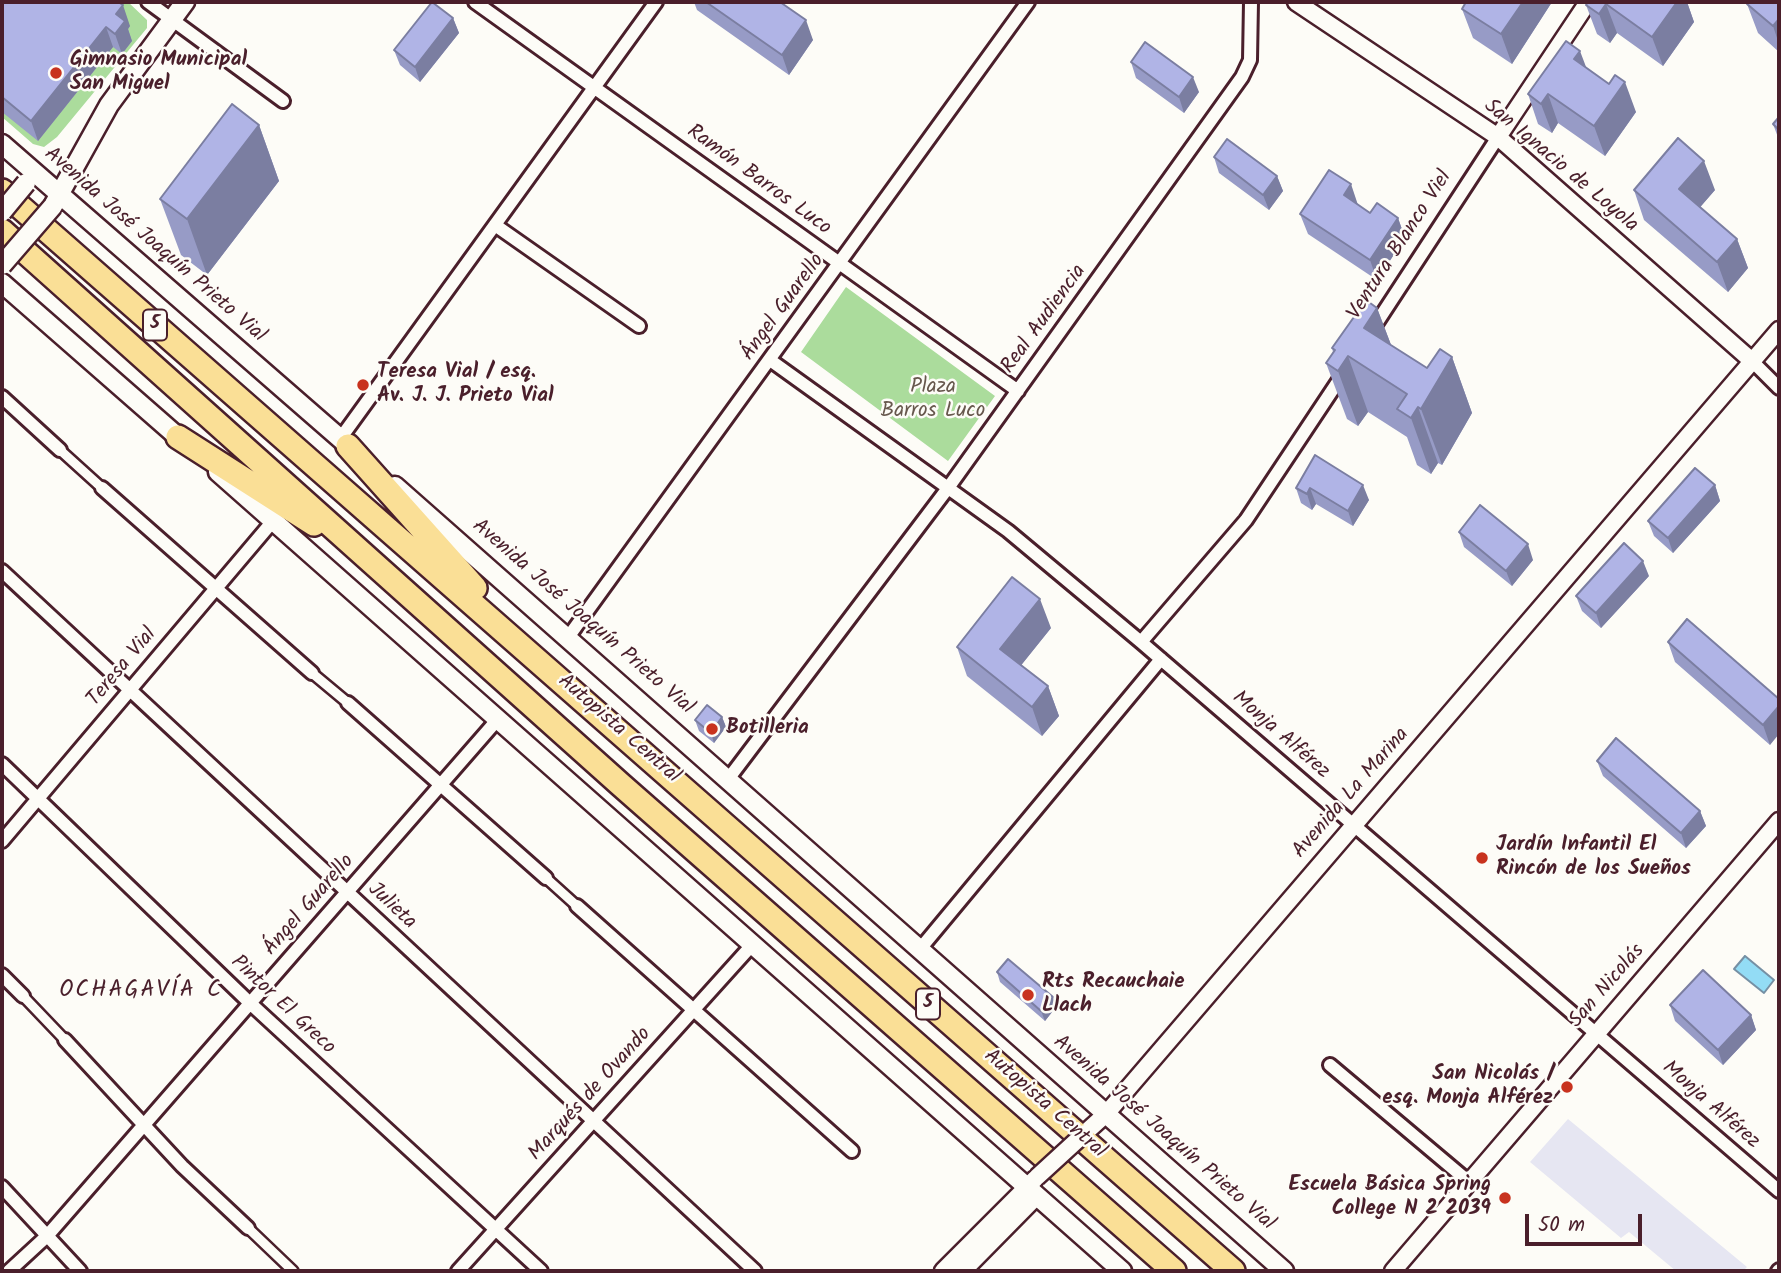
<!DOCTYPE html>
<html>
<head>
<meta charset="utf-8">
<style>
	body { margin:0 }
	#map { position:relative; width:1781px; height:1273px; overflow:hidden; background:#fdfcf7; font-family:Kalam,sans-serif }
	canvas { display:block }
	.frame { position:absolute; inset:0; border:4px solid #4a1f2b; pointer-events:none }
	.scale { position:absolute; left:1525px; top:1214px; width:117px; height:32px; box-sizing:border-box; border:4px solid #4a1f2b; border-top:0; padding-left:9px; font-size:21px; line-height:24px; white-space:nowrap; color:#4a1f2b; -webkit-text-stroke:5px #fdfcf7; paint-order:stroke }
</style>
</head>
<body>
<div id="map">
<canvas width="1781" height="1273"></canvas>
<div class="frame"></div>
<div class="scale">50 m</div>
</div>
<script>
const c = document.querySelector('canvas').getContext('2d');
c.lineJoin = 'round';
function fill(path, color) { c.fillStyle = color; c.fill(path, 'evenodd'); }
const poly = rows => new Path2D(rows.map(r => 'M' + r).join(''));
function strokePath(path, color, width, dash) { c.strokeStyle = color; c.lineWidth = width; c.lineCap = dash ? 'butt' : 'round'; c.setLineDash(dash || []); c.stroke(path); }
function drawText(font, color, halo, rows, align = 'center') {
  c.font = font + ' Kalam,sans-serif'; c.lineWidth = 5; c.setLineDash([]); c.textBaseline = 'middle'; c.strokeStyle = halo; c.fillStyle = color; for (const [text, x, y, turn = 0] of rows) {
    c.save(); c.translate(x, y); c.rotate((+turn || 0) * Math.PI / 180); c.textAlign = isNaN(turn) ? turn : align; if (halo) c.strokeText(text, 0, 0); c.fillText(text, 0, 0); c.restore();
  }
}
fill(poly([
	[1568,1119,1747,1267,1743,1271,1676,1271,1629,1232,1621,1238,1530,1162]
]), '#e6e6f2');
fill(poly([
	[2,2,128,2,147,20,147,28,57,137,44,147,33,144,2,117],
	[846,287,995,396,948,461,801,352]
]), '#abdc9c');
const water = poly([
	[1745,956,1774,980,1764,993,1734,969,1745,956]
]);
fill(water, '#93dcf5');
strokePath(water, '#7690a4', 2);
const pedestrian = poly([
	[60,450,102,488],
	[312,673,348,703],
	[546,878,577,906],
	[23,996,65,1040],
	[248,1228,293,1271]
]);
const minor = poly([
	[148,2,283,101],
	[475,2,1018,391],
	[495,225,639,326],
	[1372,330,1498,137],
	[770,360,1008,531,1141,642,1779,1191],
	[1752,361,1779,388],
	[2,397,60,450],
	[340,439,656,2],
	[102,488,312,673],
	[2,571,755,1271],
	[569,636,1028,2],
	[1141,642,1246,520,1343,374],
	[348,703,546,878],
	[2,764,251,1004,541,1271],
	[729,778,948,488,1242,77,1250,60,1251,2],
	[2,841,273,521],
	[577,906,852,1151],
	[920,949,1161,659],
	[2,975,23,996],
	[65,1040,182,1166,248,1228],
	[1330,1065,1469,1182],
	[2,1187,80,1271],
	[9,1271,47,1236,498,719],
	[458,1271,752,945],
	[1778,1271,1779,1270]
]);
const tertiary = poly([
	[1296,2,1498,137,1752,361],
	[1498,137,1588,2],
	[1085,1133,1106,1114,1779,330],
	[943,1271,1035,1179],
	[963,1271,1037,1196],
	[1393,1271,1779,821]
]);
const secondary = poly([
	[2,144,358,454],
	[54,204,109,105,185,2],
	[2,283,186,444],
	[218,472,1122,1271],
	[395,486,1284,1271]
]);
const motorway = poly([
	[2,191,1233,1271],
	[2,231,621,785,1174,1271],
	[178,437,314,524],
	[348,446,475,588]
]);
strokePath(pedestrian, '#4a1f2b', 14);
strokePath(minor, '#4a1f2b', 18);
strokePath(tertiary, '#4a1f2b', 21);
strokePath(secondary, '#4a1f2b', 23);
strokePath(motorway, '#4a1f2b', 28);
strokePath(pedestrian, '#fdfcf7', 9);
strokePath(minor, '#fdfcf7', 12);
strokePath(tertiary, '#fdfcf7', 16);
strokePath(secondary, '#fdfcf7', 18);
strokePath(motorway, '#fadf96', 23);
const tertiaryBridge = poly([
	[1037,1177,1085,1133]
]);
const secondaryBridge = poly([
	[2,212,26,183],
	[2,265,53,206]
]);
strokePath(tertiaryBridge, '#4a1f2b', 21, []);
strokePath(secondaryBridge, '#4a1f2b', 23, []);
strokePath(tertiaryBridge, '#fdfcf7', 16);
strokePath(secondaryBridge, '#fdfcf7', 18);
fill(poly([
	[2,2,130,26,128,29,132,41,122,54,113,47,38,141,2,112],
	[694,2,780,2,813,40,789,75,697,10],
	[1466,2,1552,2,1512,64,1473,38,1462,9],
	[1588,2,1687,2,1694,22,1663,66,1617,33,1610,43,1597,34,1586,5],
	[1779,2,1779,52,1758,33,1747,4],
	[453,18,459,33,420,82,400,65,394,50],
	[1131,62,1199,92,1184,113,1136,78],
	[1587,68,1636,112,1605,156,1558,123,1552,133,1538,124,1528,94],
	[1779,117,1779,140,1773,124],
	[259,125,279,181,207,275,181,255,160,199],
	[1214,157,1277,176,1283,191,1269,210,1219,173],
	[1634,190,1715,190,1700,207,1737,239,1748,268,1728,292,1644,220],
	[1358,205,1370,213,1398,218,1405,238,1377,280,1308,234,1300,214],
	[1377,308,1391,345,1427,368,1452,357,1472,413,1442,465,1438,463,1431,474,1417,465,1407,437,1368,412,1358,426,1347,419,1326,363,1333,352,1332,348],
	[1315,455,1369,500,1353,526,1316,504,1312,510,1301,503,1296,488],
	[1715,485,1720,501,1673,553,1654,536,1648,521],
	[1459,532,1533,560,1512,586,1464,547],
	[1649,576,1601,628,1582,611,1576,596],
	[1051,628,1021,665,1048,686,1059,716,1042,736,967,676,957,647],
	[1668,642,1779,699,1770,745,1675,662],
	[722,717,726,727,714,743,699,731,695,720],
	[1597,761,1700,811,1706,826,1686,848,1603,776],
	[997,972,1053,997,1056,1007,1045,1021,1000,982],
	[1670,1005,1751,1015,1756,1030,1723,1065,1675,1021]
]), '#979bc6');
fill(poly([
	[1523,2,1552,2,1512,64,1501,34],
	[1677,2,1687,2,1694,22,1663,66,1652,37],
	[1606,4,1617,33,1610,43,1599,14],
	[123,5,130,26,128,29,132,41,122,54,115,34,116,14],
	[453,18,459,33,420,82,415,67],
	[1779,19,1779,44,1773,26],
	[806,20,813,40,789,75,782,55],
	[106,27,113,47,38,141,31,121],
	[1580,51,1591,80,1574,59],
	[1193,77,1199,92,1184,113,1179,97],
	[1625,82,1636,112,1605,156,1594,126],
	[1548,94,1558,123,1552,133,1541,104],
	[259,125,279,181,207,275,187,219],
	[1704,161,1715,190,1690,219,1679,189],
	[1277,176,1283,191,1269,210,1263,195],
	[1351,184,1358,205,1344,195],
	[1398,218,1405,238,1377,280,1370,260],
	[1737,239,1748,268,1728,292,1717,262],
	[1377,308,1398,363,1364,328],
	[1348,356,1368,412,1358,426,1338,371],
	[1452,357,1472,413,1442,465,1421,409],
	[1418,407,1438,463,1431,474,1411,418],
	[1363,485,1369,500,1353,526,1348,511],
	[1715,485,1720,501,1673,553,1668,538],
	[1310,488,1316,504,1312,510,1307,494],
	[1528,544,1533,560,1512,586,1506,571],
	[1643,561,1649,576,1601,628,1596,613],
	[1040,599,1051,628,1011,678,1000,649],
	[1048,686,1059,716,1042,736,1032,707],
	[1779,706,1779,734,1770,745,1763,725],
	[722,717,726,727,714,743,711,733],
	[1700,811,1706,826,1686,848,1681,833],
	[1053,997,1056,1007,1045,1021,1041,1011],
	[1751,1015,1756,1030,1723,1065,1718,1050]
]), '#7b7ea1');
const building = poly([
	[2,2,118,2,123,5,116,14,125,21,115,34,106,27,31,121,2,97,2,2],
	[432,2,453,18,415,67,394,50,432,2],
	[706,2,780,2,806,20,782,55,706,2],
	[1466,2,1523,2,1501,34,1462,9,1466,2],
	[1588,2,1677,2,1652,37,1606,4,1599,14,1586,5,1588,2],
	[1749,2,1779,2,1779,19,1773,26,1747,4,1749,2],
	[1566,41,1580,51,1574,59,1609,84,1615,75,1625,82,1594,126,1548,94,1541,104,1528,94,1566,41],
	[1145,42,1193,77,1179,97,1131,62,1145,42],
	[232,104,259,125,187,219,160,199,232,104],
	[1779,117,1779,130,1773,124,1779,117],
	[1678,138,1704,161,1679,189,1737,239,1717,262,1634,190,1678,138],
	[1227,139,1277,176,1263,195,1214,157,1227,139],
	[1329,170,1351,184,1344,195,1370,213,1377,203,1398,218,1370,260,1300,214,1329,170],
	[1366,300,1377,308,1364,328,1427,368,1440,349,1452,357,1421,409,1418,407,1411,418,1397,409,1407,394,1348,356,1338,371,1326,363,1335,350,1332,348,1366,300],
	[1315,455,1363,485,1348,511,1310,488,1307,494,1296,488,1315,455],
	[1695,468,1715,485,1668,538,1648,521,1695,468],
	[1480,505,1528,544,1506,571,1459,532,1480,505],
	[1624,543,1643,561,1596,613,1576,596,1624,543],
	[1012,577,1040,599,1000,649,1048,686,1032,707,957,647,1012,577],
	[1687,619,1779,699,1779,706,1763,725,1668,642,1687,619],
	[707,705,722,717,711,733,695,720,707,705],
	[1616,738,1700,811,1681,833,1597,761,1616,738],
	[1008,959,1053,997,1041,1011,997,972,1008,959],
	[1703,970,1751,1015,1718,1050,1670,1005,1703,970]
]);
fill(building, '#b0b4e6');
strokePath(building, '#7b7ea1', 2);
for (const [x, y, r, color] of [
	[56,73,7,"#c8321e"],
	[363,385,7,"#c8321e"],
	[712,729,7,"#c8321e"],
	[1482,858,7,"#c8321e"],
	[1028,995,7,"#c8321e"],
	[1567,1087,7,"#c8321e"],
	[1505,1198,7,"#c8321e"]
]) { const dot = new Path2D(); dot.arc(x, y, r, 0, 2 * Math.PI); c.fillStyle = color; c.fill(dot); strokePath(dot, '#fdfcf7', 2.5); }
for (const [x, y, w] of [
	[155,325,24],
	[928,1004,24]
]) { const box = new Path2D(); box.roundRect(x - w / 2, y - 15.5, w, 31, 5); c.fillStyle = '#fdfcf7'; c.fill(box); strokePath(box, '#4a1f2b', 2); }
drawText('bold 19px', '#4a1f2b', null, [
	["5",155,325],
	["5",928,1004]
]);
drawText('bold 21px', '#4a1f2b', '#fdfcf7', [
	["Gimnasio Municipal",70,61],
	["San Miguel",70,85],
	["Teresa Vial / esq.",377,373],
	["Av. J. J. Prieto Vial",377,397],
	["Botilleria",726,729],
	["Jardín Infantil El",1496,846],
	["Rincón de los Sueños",1496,870],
	["Rts Recauchaie",1042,983],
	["Llach",1042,1007],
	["San Nicolás /",1553,1075,"right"],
	["esq. Monja Alférez",1553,1099,"right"],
	["Escuela Básica Spring",1491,1186,"right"],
	["College N 2 2039",1491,1210,"right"]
], 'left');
drawText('21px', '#4a1f2b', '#fdfcf7', [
	["San Ignacio de Loyola",1560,167,40],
	["Ramón Barros Luco",758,181,36],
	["Avenida José Joaquín Prieto Vial",154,246,41],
	["Ventura Blanco Viel",1401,246,-57],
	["Ángel Guarello",784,308,-54],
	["Real Audiencia",1045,320,-54],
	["Avenida José Joaquín Prieto Vial",582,618,41],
	["Teresa Vial",123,668,-50],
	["Autopista Central",618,730,41],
	["Monja Alférez",1280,736,41],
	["Avenida La Marina",1352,794,-49],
	["Ángel Guarello",310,906,-49],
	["Julieta",391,907,43],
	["San Nicolás",1608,987,-49],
	["Pintor El Greco",282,1006,43],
	["Marqués de Ovando",591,1095,-48],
	["Autopista Central",1044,1105,41],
	["Monja Alférez",1710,1106,41],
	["Avenida José Joaquín Prieto Vial",1163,1134,41]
]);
drawText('21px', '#67584d', '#fdfcf7', [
	["Plaza",933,388],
	["Barros Luco",933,412]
]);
c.letterSpacing = '2px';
drawText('23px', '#4a1f2b', '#fdfcf7', [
	["OCHAGAVÍA C",141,992]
]);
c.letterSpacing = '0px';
</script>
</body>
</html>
